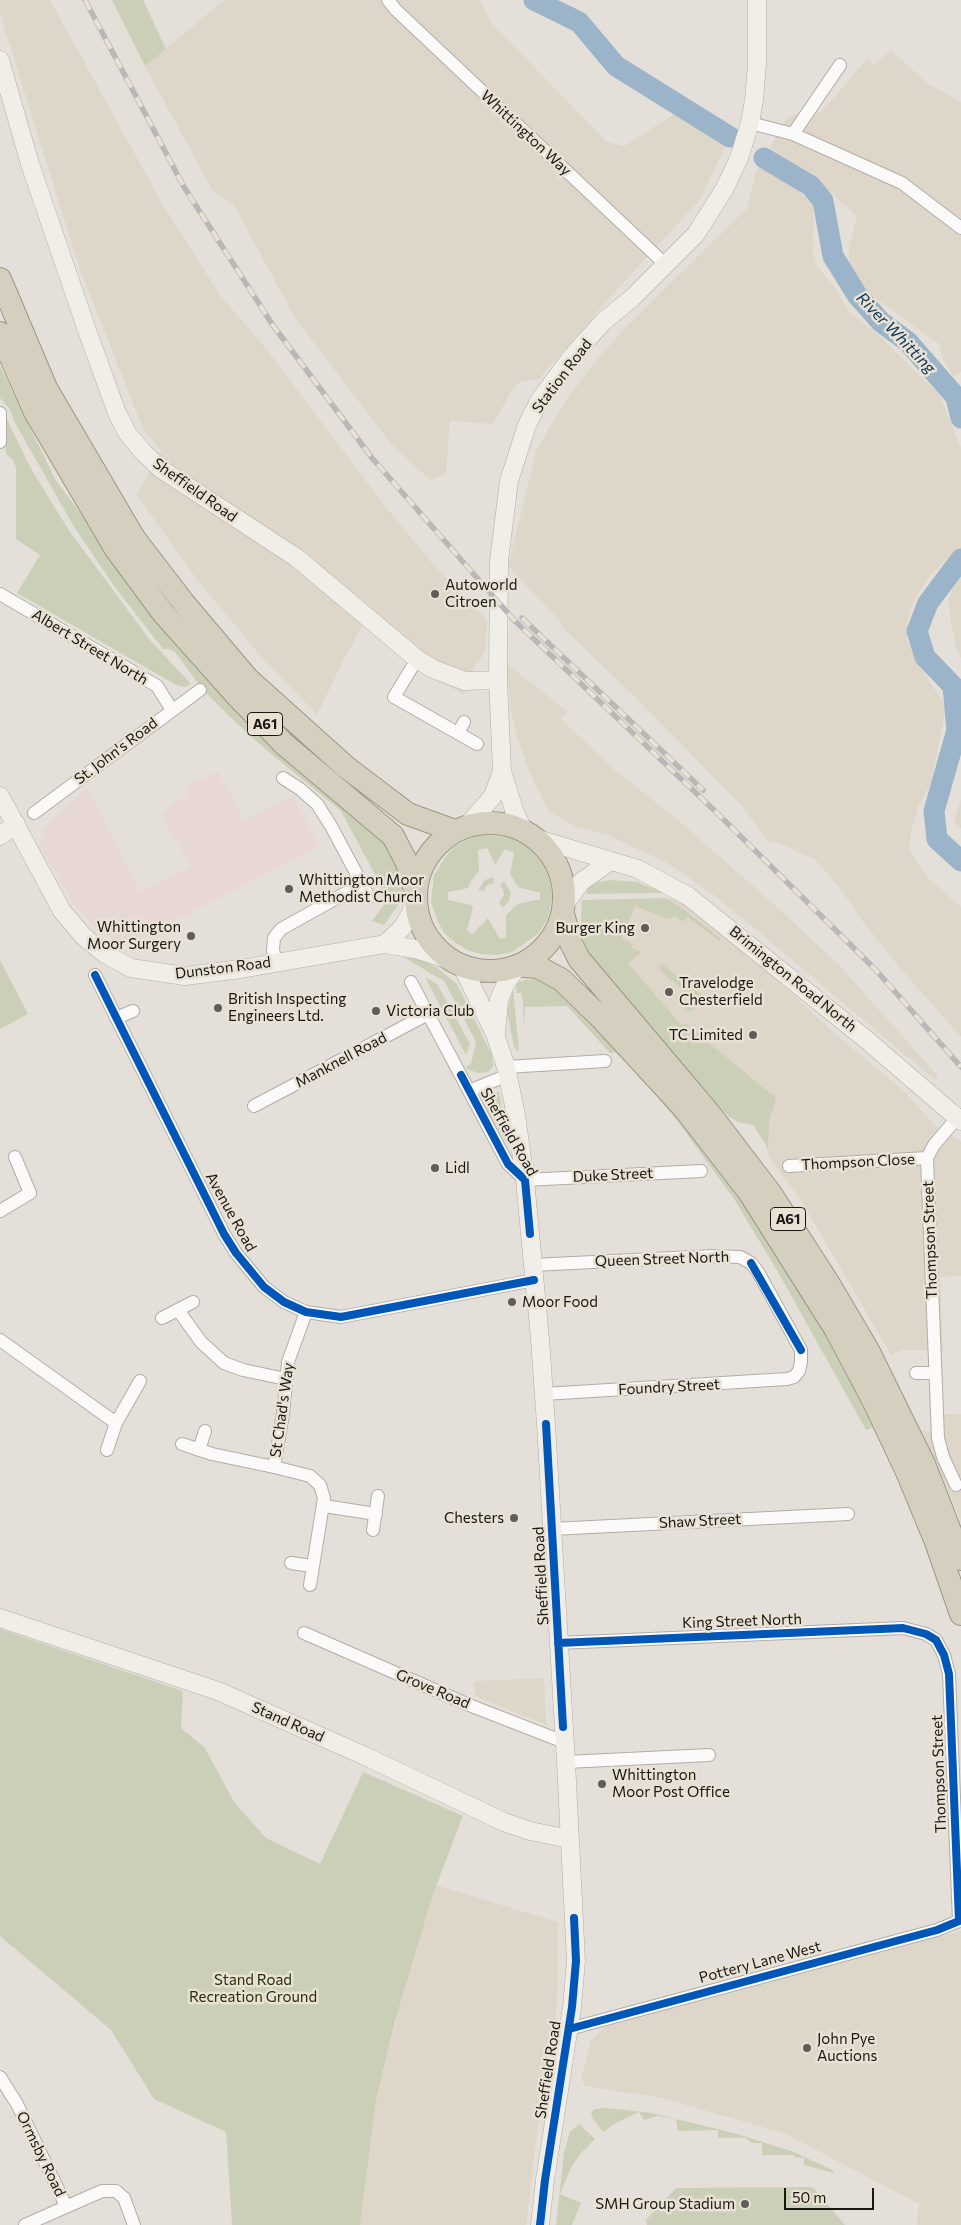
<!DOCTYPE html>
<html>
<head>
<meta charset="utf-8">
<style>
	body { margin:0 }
	#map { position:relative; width:961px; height:2225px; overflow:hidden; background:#e4e0d9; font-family:Commissioner,sans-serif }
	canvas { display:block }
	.scale { position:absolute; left:784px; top:2188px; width:90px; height:22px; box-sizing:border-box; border:2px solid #191712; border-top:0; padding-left:6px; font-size:15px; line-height:18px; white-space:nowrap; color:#191712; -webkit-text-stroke:4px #e8e1d4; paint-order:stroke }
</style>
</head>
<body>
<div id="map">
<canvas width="961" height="2225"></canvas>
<div class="scale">50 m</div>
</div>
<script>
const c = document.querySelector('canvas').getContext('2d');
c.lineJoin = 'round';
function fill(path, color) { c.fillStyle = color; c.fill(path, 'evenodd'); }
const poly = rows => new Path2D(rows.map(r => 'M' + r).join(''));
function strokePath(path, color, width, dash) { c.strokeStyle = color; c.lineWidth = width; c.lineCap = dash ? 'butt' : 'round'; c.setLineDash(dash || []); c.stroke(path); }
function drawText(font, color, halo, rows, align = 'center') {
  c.font = font + ' Commissioner,sans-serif'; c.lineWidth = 5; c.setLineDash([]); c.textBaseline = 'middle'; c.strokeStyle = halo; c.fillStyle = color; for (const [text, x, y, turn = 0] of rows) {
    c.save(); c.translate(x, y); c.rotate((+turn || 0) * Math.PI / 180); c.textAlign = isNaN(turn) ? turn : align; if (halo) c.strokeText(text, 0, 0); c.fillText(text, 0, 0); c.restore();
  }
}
fill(poly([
	[0,0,50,0,163,205,220,295,268,351,385,506,433,564,487,620,485,651,480,660,474,666,464,694,423,674,364,623,344,659,317,715,258,653,195,577,137,495,161,451,144,431,80,270,5,30,0,12],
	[224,0,480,0,493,25,607,142,624,146,690,104,729,139,699,201,614,293,538,380,521,381,511,392,493,424,450,421,446,474,430,480,392,445,295,318,234,205,212,190,145,66],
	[891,50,928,84,961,102,961,372,953,376,943,359,939,344,864,290,849,272,849,246,857,216,833,195,770,147,788,116,821,112,867,59,874,65],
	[761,163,814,203,813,250,817,266,834,286,850,313,877,334,939,394,961,448,961,555,957,552,951,554,927,579,911,606,907,623,907,640,920,666,946,707,931,783,918,807,911,832,909,850,928,878,961,907,961,1037,900,968,863,922,840,888,815,860,779,843,768,842,742,806,634,696,563,628,560,621,508,566,537,449,553,421,569,396,600,356,625,328,747,208,756,172],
	[961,572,961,658,957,651,951,624,949,599,956,579],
	[506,663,568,712,560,718,616,771,677,819,778,908,839,965,938,1076,935,1080,718,898,667,863,608,835,577,827,549,812,531,776,517,738,511,710],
	[961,799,961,829,954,820],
	[676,898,743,949,840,1038,905,1092,936,1127,961,1141,961,1276,940,1277,943,1351,901,1350,891,1355,801,1200,770,1159,758,1121,625,959,602,913,622,900],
	[944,1414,961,1414,961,1521,922,1431,944,1433],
	[544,1678,546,1725,475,1696,474,1681],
	[436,1885,558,1922,558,1980,555,2029,548,2043,526,2225,360,2225,376,2100,409,1968],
	[961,1931,961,2225,917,2225,919,2204,786,2134,662,2098,585,2086,581,2078,591,2040,605,2027]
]), '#ded6c8');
fill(poly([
	[218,771,244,821,293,796,319,846,130,945,109,936,95,927,78,910,39,846,42,832,50,821,87,788,140,891,191,867,161,815,177,801,188,795,184,786]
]), '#e8d8d4');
fill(poly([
	[112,0,143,0,166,49,145,66],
	[0,366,55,479,108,551,385,841,402,877,402,892,401,901,384,925,372,921,386,902,386,895,341,811,264,748,232,719,203,690,175,652,169,649,163,649,117,590,74,527,15,423,9,408,0,398],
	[3,411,31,469,70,532,150,640,191,684,185,687,176,685,17,593,40,555,16,539,16,468,13,460,6,454],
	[487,835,511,838,524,844,531,850,543,864,550,877,552,898,548,918,538,934,512,952,497,955,480,954,467,950,456,943,445,934,439,924,431,902,434,875,447,855,454,847,465,841,477,836],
	[487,848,495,865,505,849,514,853,510,874,518,887,540,893,540,899,518,904,506,915,506,937,500,939,488,918,472,934,467,930,473,908,471,905,448,900,448,892,468,888,471,881,479,871,478,850],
	[493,877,494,883,487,885,484,891,478,890,485,880],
	[611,880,637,882,665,893,588,894,586,892,589,887,598,882],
	[504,881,511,893,509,901,502,908,499,902,504,895,503,889,500,885],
	[666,898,686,911,721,939,720,941,687,917,683,922,676,916,668,919,635,906,622,939,633,944,632,948,642,952,628,963,682,1026,685,1023,776,1098,769,1122,768,1148,753,1125,738,1122,728,1116,606,976,591,958,584,942,581,924,582,900],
	[403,957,419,959,436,967,457,984,492,1055,493,1066,488,1072,478,1073,467,1069,466,1067,471,1064,476,1042,444,981],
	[0,960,28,1014,0,1029],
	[662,964,705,998,698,1006,689,1012,684,1006,690,1000,673,980,671,981,659,968],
	[425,977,437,984,470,1044,466,1055],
	[537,979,551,986,621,1045,772,1236,879,1425,866,1430,778,1272,734,1199,679,1123,634,1068,618,1052,610,1053,567,1006,525,1007,524,1030,523,1001,521,993,517,993,516,988,517,983,525,980],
	[513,989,519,1049,518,1051,514,1047,507,1012],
	[492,1092,499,1092,509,1147,483,1105,486,1094],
	[0,1629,183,1691,181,1728,205,1748,234,1802,266,1838,320,1864,363,1772,463,1816,433,1894,395,2021,376,2100,360,2225,232,2225,226,2132,154,2099,111,2030,0,1936],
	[606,2108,652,2113,737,2134,794,2152,834,2171,833,2173,804,2165,804,2158,794,2157,794,2155,762,2155,762,2143,752,2143,746,2138,718,2138,718,2130,678,2131,676,2119,657,2116,644,2120,639,2112,616,2123,603,2132,593,2119,591,2113,594,2109],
	[579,2124,595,2139,581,2153,572,2166,560,2194,581,2203,572,2225,556,2225,564,2153,570,2132],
	[807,2187,814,2188,845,2225,647,2225,646,2220,676,2188]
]), '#cccfb7');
strokePath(poly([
	[534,0,579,22,616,66,730,137],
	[764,158,811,186,823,201,833,256,857,295,881,322,908,342,956,397,961,418],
	[961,559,928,603,917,631,925,657,953,686,957,730,934,811,937,839,961,861]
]), '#9cb4c9', 21);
const street = poly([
	[388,0,396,10,666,265],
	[750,123,793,134,902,183,961,228],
	[793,134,840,65],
	[0,413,0,442],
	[0,594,157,686,172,710],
	[417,659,394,697,477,744],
	[458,733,464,722],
	[34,813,200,690],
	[362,884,369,897],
	[276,962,273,950,274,938,281,929,362,884,331,826,317,804,300,789,283,778],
	[95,975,224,1234,236,1253,264,1287,284,1302,306,1312,341,1317,534,1280],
	[411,982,508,1164,525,1180,701,1171],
	[116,1018,133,1011],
	[506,1067,605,1061],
	[469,1091,508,1075],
	[254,1106,428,1014],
	[789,1166,927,1158],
	[0,1211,30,1193,15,1157],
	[533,1265,714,1256,740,1257,751,1263,758,1272,801,1350,801,1362,799,1371,794,1377,787,1379,544,1394],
	[178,1310,201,1342,224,1363,243,1370,286,1379],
	[306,1312,288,1362,283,1414,274,1467,310,1476,320,1485,324,1498,310,1585],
	[162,1318,193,1302],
	[0,1340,116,1423,107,1450],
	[916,1373,934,1373],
	[116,1423,140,1381],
	[182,1444,212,1454,274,1467],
	[199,1450,205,1431],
	[956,1485,943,1457,938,1438,927,1158,934,1145,957,1118],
	[324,1506,376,1514],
	[552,1529,848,1514],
	[373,1530,378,1496],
	[291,1563,312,1566],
	[304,1633,469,1705,564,1742],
	[558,1643,903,1628,926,1634,936,1640,944,1655,949,1674,959,1921,937,1930,569,2029],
	[566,1762,709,1755],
	[0,2077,17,2104,66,2206],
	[25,2225,102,2191,116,2191,124,2198,134,2225]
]);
const secondary = poly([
	[0,60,30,164,89,336,117,413,128,434,144,453,161,469,297,558,417,659,433,669,465,681,498,680],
	[0,796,62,911,84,937,105,954,131,968,185,976,241,969,385,944,415,949,450,960],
	[468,825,493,796,502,771],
	[524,831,515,813,502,771,498,680,499,561,509,481,527,425,539,401,574,354,603,322,632,298,696,234,725,188,739,158,750,123,754,100,757,64,757,0],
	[0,836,16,824],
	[538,839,638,869,688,896,868,1041,961,1121],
	[565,904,581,882,609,862],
	[385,944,402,928,411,913,415,899],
	[462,966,495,1034,506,1067,516,1115,525,1180,540,1339,546,1424,566,1762,576,1961,572,2007,545,2180,540,2225],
	[496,1034,499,1000,506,983,516,969],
	[0,1618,218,1691,365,1756,504,1822,530,1831,570,1839]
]);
const highway = poly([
	[0,279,46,388,134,538,183,602,248,679,346,767,408,814,455,831],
	[0,333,35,412,115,548,163,613,237,696,284,744,393,836,407,863,416,893],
	'416 897a74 74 0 1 1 148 0a74 74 0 1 1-148 0Z',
	[563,914,571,943,579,959,710,1114,771,1194,829,1284,868,1350,924,1464,961,1559],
	[523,966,538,967,562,980,602,1019,683,1107,749,1192,836,1330,874,1402,907,1472,936,1542,961,1614]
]);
strokePath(street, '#b0ada9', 14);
strokePath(secondary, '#b0ada9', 19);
strokePath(highway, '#9e9683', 24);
strokePath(street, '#fbfaf9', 12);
strokePath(secondary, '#f0eee7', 18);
strokePath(highway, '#d5cfc0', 22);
const rail = poly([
	[85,0,184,187,272,324,372,458,514,620,716,812,875,969,961,1067],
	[522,618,703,790]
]);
strokePath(rail, '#bab8b6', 5.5);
strokePath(rail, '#e8e1d4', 4, [11]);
strokePath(poly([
	[95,975,224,1234,236,1253,264,1287,284,1302,306,1312,341,1317,534,1280],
	[461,1075,508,1164,525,1180,530,1234],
	[751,1263,801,1350],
	[546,1424,563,1727],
	[558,1643,903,1628,926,1634,936,1640,944,1655,949,1674,959,1921,937,1930,569,2029],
	[540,2225,545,2180,572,2007,576,1961,574,1918]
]), '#0057b8', 8);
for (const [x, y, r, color] of [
	[435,594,5,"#605d58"],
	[289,889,5,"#605d58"],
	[645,928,5,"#605d58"],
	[191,936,5,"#605d58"],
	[669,992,5,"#605d58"],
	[218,1008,5,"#605d58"],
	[376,1011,5,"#605d58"],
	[753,1035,5,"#605d58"],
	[435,1168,5,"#605d58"],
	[512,1302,5,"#605d58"],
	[514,1518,5,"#605d58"],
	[602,1784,5,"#605d58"],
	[807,2048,5,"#605d58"],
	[745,2204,5,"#605d58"]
]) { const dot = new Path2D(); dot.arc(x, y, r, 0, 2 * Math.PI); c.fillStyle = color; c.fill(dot); strokePath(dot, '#e8e1d4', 2); }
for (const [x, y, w] of [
	[265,724,35],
	[788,1219,35]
]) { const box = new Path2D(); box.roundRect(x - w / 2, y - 11.5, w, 23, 4); c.fillStyle = '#e8e1d4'; c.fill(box); strokePath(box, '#191712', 1); }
drawText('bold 14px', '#191712', null, [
	["A61",265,724],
	["A61",788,1219]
]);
drawText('15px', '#191712', '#e8e1d4', [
	["Whittington Way",526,133,43],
	["Station Road",562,376,-53],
	["Sheffield Road",195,490,35],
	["Albert Street North",90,647,31],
	["St. John's Road",116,751,-37],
	["Dunston Road",223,968,-7],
	["Brimington Road North",793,979,39],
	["Manknell Road",341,1060,-28],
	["Sheffield Road",509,1132,60],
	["Thompson Close",858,1162,-3],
	["Duke Street",613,1175,-3],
	["Avenue Road",231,1212,61],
	["Thompson Street",930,1240,-92],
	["Queen Street North",662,1259,-2],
	["Foundry Street",669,1387,-3],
	["St Chad's Way",282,1410,-82],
	["Shaw Street",700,1521,-3],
	["Sheffield Road",541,1576,-93],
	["King Street North",742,1621,-2],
	["Grove Road",433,1689,23],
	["Stand Road",288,1722,24],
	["Thompson Street",939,1774,-92],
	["Pottery Lane West",760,1962,-15],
	["Sheffield Road",548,2070,-81],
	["Ormsby Road",41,2154,64]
]);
drawText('15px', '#191712', '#e8e1d4', [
	["Autoworld",445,585],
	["Citroen",445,602],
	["Whittington Moor",299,880],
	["Methodist Church",299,897],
	["Whittington",181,927,"right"],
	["Moor Surgery",181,944,"right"],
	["Burger King",635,928,"right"],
	["Travelodge",679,983],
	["Chesterfield",679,1000],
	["British Inspecting",228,999],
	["Engineers Ltd.",228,1016],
	["Victoria Club",386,1011],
	["TC Limited",743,1035,"right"],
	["Lidl",445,1168],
	["Moor Food",522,1302],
	["Chesters",504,1518,"right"],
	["Whittington",612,1775],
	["Moor Post Office",612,1792],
	["John Pye",817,2039],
	["Auctions",817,2056],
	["SMH Group Stadium",735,2204,"right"]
], 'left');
drawText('15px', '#272e09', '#e8e1d4', [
	["Stand Road",253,1980],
	["Recreation Ground",253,1997]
]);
drawText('italic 16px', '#0c3758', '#e8e1d4', [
	["River Whitting",896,333,46]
]);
</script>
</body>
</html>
